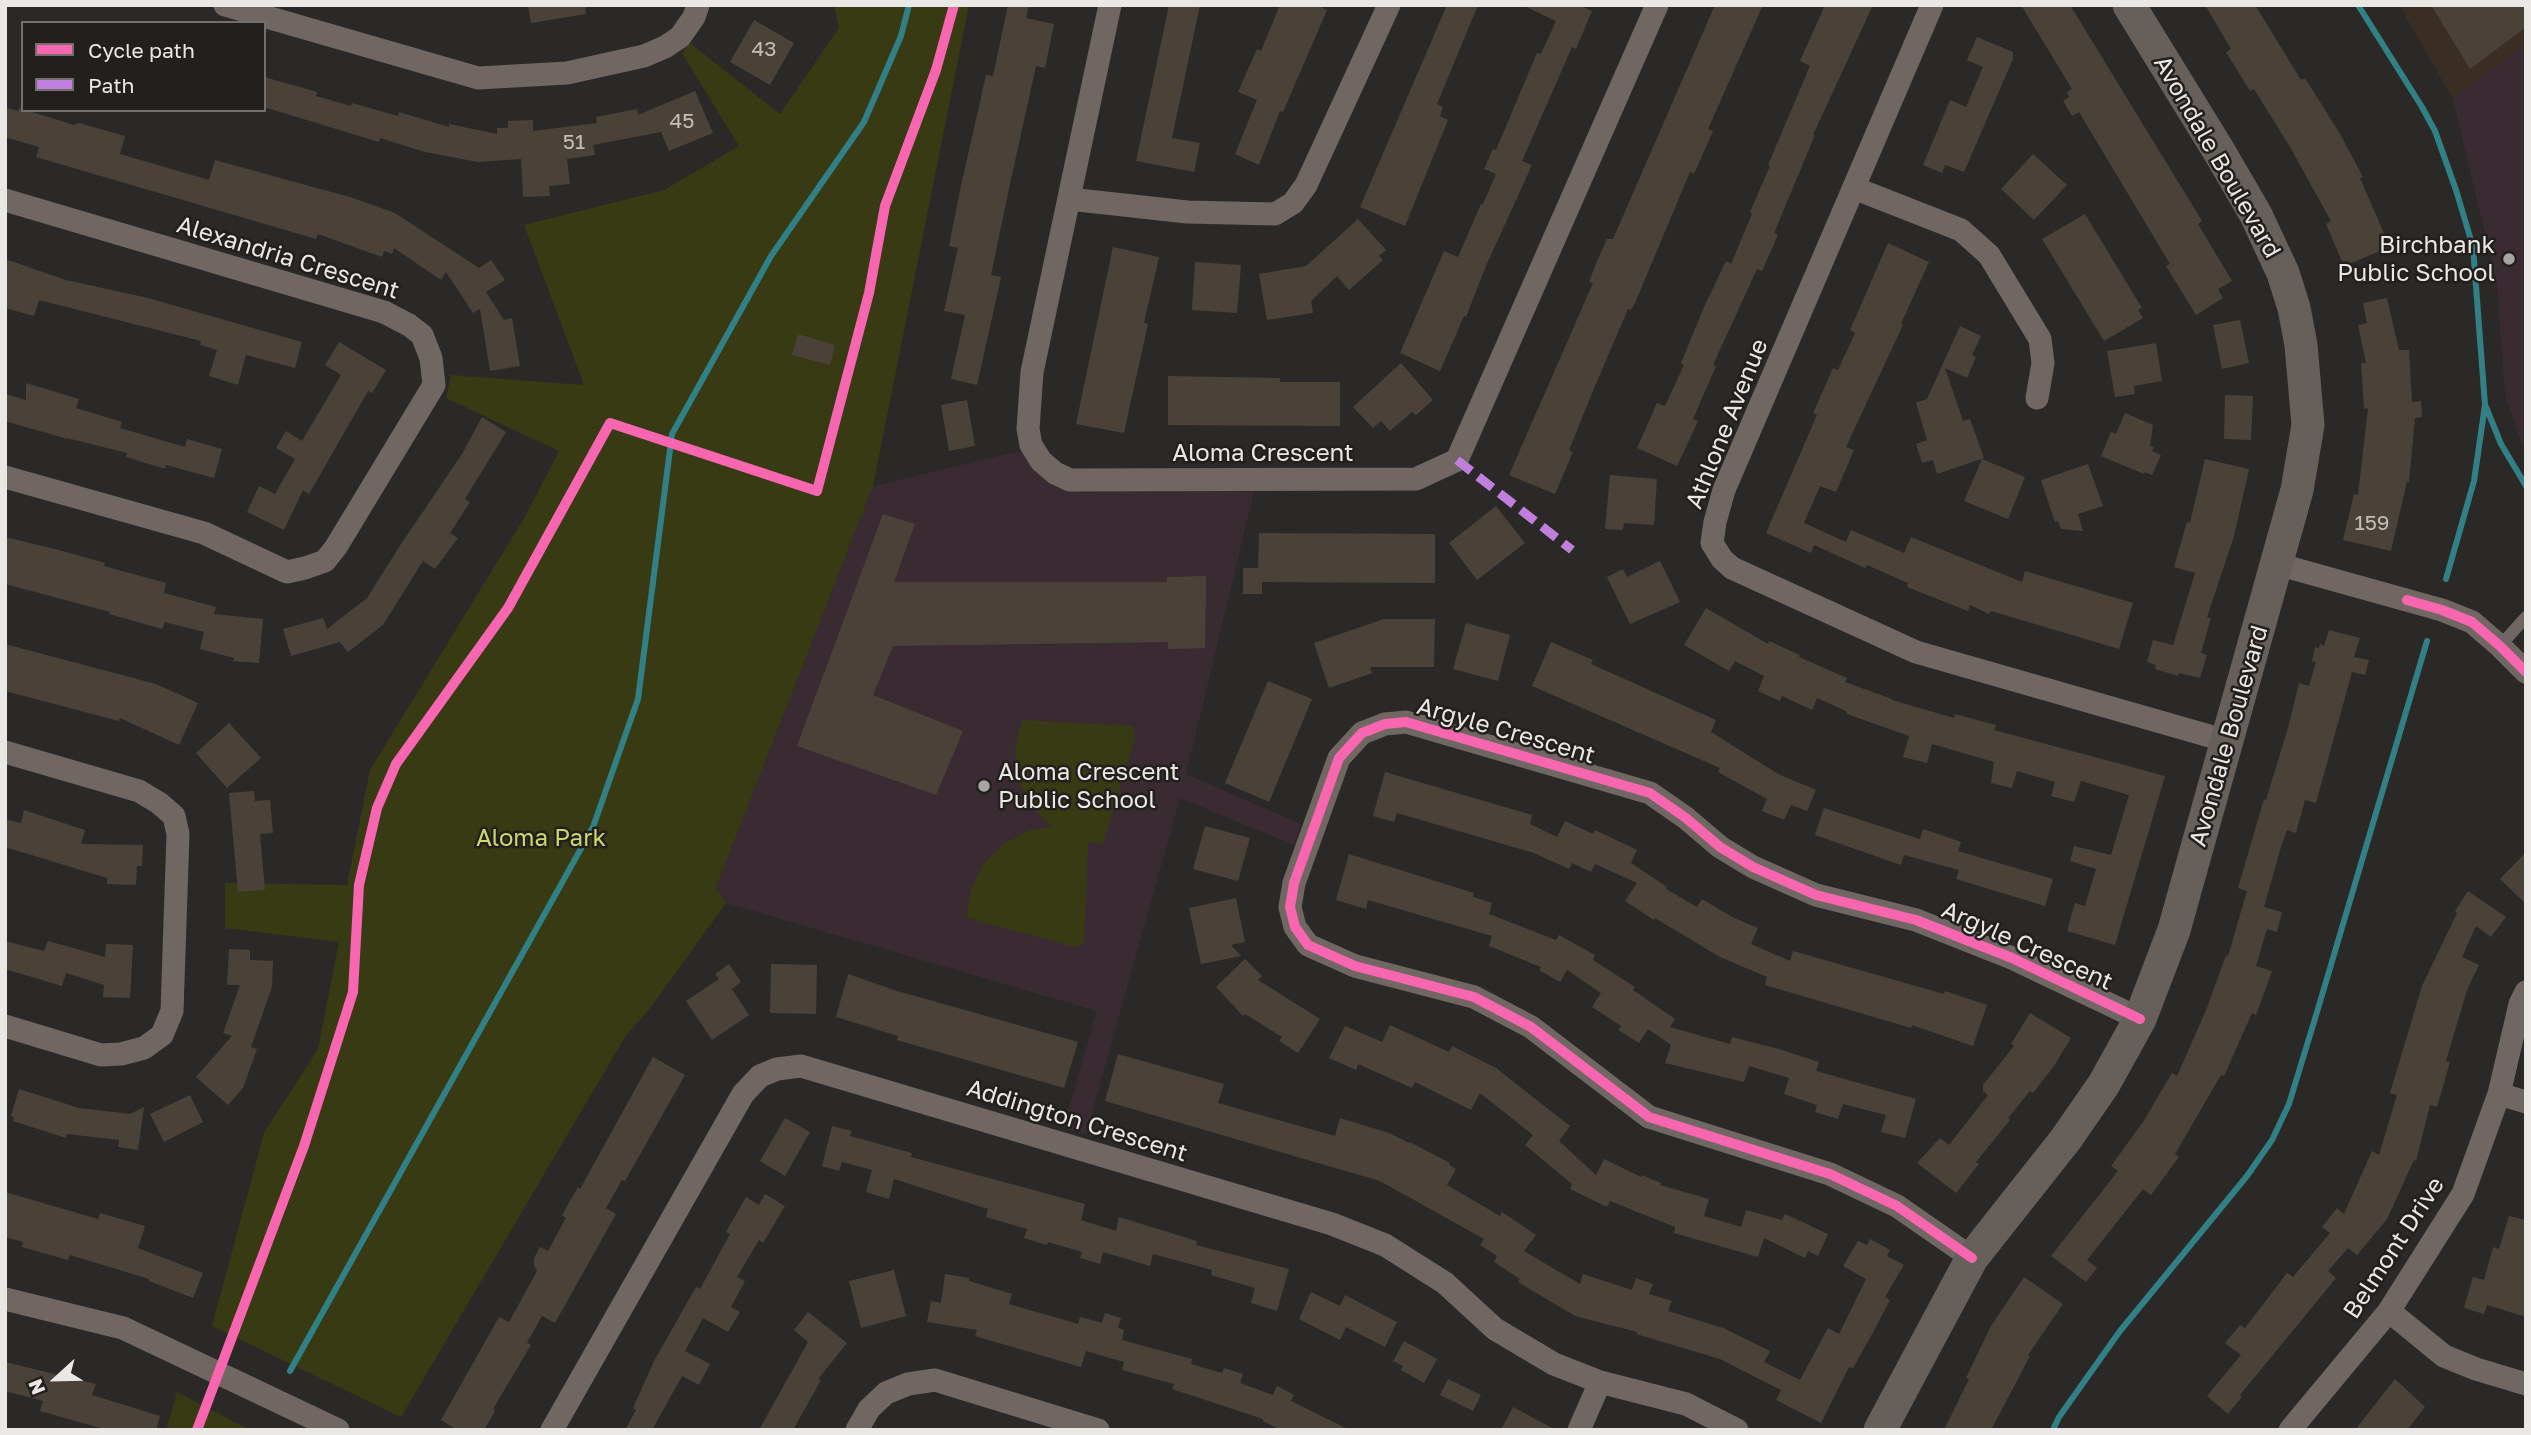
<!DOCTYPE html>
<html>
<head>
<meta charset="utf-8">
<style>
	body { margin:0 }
	#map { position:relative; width:2531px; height:1435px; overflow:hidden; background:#2b2927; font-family:"Golos Text",sans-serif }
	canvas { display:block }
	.frame { position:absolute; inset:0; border:7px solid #eae8e5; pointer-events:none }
	.legend { position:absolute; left:21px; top:21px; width:245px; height:91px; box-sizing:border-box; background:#221f1c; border:2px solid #726f6c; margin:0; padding:9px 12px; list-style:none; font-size:21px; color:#eae8e5 }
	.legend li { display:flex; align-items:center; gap:14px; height:35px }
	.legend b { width:35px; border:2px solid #726f6c }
	.north { position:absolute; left:21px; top:1344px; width:70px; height:70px; -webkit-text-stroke:5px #221f1c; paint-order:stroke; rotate:248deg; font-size:19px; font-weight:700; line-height:28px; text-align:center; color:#eae8e5 }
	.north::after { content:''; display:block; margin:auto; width:24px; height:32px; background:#eae8e5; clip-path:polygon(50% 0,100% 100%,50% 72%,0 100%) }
</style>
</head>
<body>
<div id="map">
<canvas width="2531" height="1435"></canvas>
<div class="frame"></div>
<ul class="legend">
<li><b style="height:9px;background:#f766af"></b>Cycle path</li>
<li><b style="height:9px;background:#c07fdc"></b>Path</li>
</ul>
<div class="north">N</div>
</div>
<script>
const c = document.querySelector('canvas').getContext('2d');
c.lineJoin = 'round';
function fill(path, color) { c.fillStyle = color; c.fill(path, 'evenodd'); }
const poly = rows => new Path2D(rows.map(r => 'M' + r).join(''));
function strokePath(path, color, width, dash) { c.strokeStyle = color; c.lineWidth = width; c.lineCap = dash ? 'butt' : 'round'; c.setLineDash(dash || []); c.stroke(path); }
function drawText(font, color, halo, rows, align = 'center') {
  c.font = font + ' "Golos Text",sans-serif'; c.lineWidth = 5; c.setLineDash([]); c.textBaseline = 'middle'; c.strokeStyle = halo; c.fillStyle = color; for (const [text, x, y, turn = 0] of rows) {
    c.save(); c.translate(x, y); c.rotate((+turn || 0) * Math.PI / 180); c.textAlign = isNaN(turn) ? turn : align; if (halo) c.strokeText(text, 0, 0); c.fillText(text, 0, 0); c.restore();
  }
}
fill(poly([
	[2399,5,2526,5,2526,43,2453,99]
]), '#3a2d22');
fill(poly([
	[2526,43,2526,455,2505,395,2497,284,2453,99],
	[1020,451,1033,467,1074,487,1254,492,1186,774,1301,824,1294,845,1180,798,1086,1134,1063,1128,1097,1011,726,903,716,887,873,486]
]), '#3a2b32');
fill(poly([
	[834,5,969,5,873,486,716,887,726,903,651,1007,625,1037,401,1417,212,1326,264,1133,318,1049,339,942,225,928,225,883,347,885,370,770,526,515,559,451,446,398,451,375,584,385,524,225,664,190,739,146,682,53,690,43,780,114,839,28],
	[1022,720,1132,726,1135,737,1103,844,1088,842,1084,943,1075,947,967,918,971,889,984,863,1005,843,1031,830,1052,827,1029,804,1017,777,1015,748],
	[177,1392,250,1430,166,1430]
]), '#383a14');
strokePath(poly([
	[2358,5,2422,107,2435,131,2456,190,2473,247,2485,405,2474,481,2446,579],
	[2486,407,2501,444,2526,486],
	[290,1371,593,827,638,699,672,434,771,256,864,122,901,36,909,5],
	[2053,1430,2059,1417,2120,1331,2247,1176,2272,1140,2289,1104,2317,1012,2427,641]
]), '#318086', 6);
fill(poly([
	[528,5,585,5,586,14,531,23],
	[1008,5,1029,5,1026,18,1054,24,1045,68,1036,66,1008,193,991,275,1001,277,977,385,951,379,965,315,944,311,958,248,949,246,961,186,986,75,993,76],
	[1169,5,1200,5,1172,138,1200,143,1194,172,1136,161],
	[1280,5,1316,5,1327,10,1283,112,1280,111,1259,165,1235,154,1257,100,1238,92,1257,49,1261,51],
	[1447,5,1478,5,1437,104,1443,107,1440,116,1448,120,1405,226,1360,207],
	[1522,5,1578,5,1592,11,1576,49,1572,47,1522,161,1532,165,1485,268,1466,317,1464,316,1440,371,1400,353,1444,251,1458,257,1481,204,1483,204,1496,174,1484,169,1493,149,1496,150,1537,53,1541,54,1556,21],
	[1715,5,1763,5,1708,129,1713,131,1694,174,1690,172,1635,303,1631,310,1628,309,1595,386,1569,450,1573,452,1555,494,1509,475,1593,283,1589,282,1597,261,1607,239,1613,239],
	[1825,5,1873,5,1813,135,1815,135,1774,233,1778,235,1762,271,1757,269,1713,365,1716,366,1693,419,1698,421,1677,466,1637,448,1657,403,1665,406,1684,365,1681,363,1704,307,1726,261,1731,264,1752,214,1750,212,1770,166,1768,165,1810,66,1800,61],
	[2021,5,2070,5,2202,221,2198,224,2232,281,2218,289,2223,298,2196,315,2166,266,2170,264,2079,112,2072,116,2063,101,2069,97,2067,92,2072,89],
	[2205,5,2255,5,2301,80,2305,78,2340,134,2363,177,2360,178,2390,247,2344,266,2326,224,2331,221,2290,147,2254,89,2250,91,2226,52,2231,49],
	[2431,5,2526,5,2526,27,2470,69],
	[754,20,794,43,770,85,730,62],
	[1977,37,2013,52,2013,59,1964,172,1945,165,1942,173,1923,165,1950,100,1966,107,1983,67,1967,60],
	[264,77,317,92,316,96,351,106,352,103,398,116,399,112,449,127,449,124,497,134,497,128,508,128,508,121,533,120,533,131,597,123,596,117,637,109,638,115,695,91,713,133,669,151,661,132,593,145,595,155,567,159,570,184,549,186,550,196,523,197,521,159,478,162,425,152,380,138,379,142,264,107],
	[5,107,18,111,19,108,74,125,79,123,125,136,120,154,209,180,215,160,353,198,395,213,479,268,491,260,505,280,486,292,504,320,512,318,520,366,490,371,480,309,473,313,446,272,441,280,394,248,392,254,384,251,382,257,318,234,316,239,36,157,39,147,5,137],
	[2033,154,2067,185,2034,220,2001,189],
	[2085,214,2142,308,2138,310,2143,318,2104,341,2042,239],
	[1358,219,1386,250,1379,256,1383,260,1349,290,1337,276,1311,301,1313,313,1267,320,1259,274,1306,266],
	[1888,243,1929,262,1901,324,1903,325,1846,447,1854,450,1836,492,1820,486,1804,523,1846,542,1851,530,1904,553,1911,537,2022,582,2025,571,2133,603,2119,649,1991,611,1989,614,1970,605,1968,611,1907,587,1908,583,1867,565,1865,568,1814,545,1811,553,1766,533,1817,415,1813,413,1833,368,1838,370,1855,333,1850,330],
	[1113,247,1159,257,1144,323,1148,324,1124,433,1076,424],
	[5,259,66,280,148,298,302,342,295,368,246,355,238,385,209,376,217,350,200,345,201,341,39,300,34,316,5,308],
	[1195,262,1241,265,1237,313,1192,310],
	[2387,298,2399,350,2409,350,2412,402,2421,401,2422,417,2415,418,2409,482,2407,481,2391,551,2343,540,2354,494,2358,495,2368,408,2364,409,2361,363,2366,363,2358,325,2367,323,2363,303],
	[2240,320,2249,363,2222,369,2213,325],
	[1960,326,1981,336,1972,355,1976,357,1967,378,1945,368,1963,421,1970,419,1984,458,1937,474,1933,460,1922,463,1916,444,1927,440,1916,403,1927,399],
	[798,334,835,345,830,365,792,355],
	[339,342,386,370,372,393,368,391,309,494,303,490,284,530,247,512,259,486,275,494,295,459,276,448,286,431,302,441,341,375,325,365],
	[2156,343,2162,381,2134,386,2135,394,2115,397,2107,351],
	[1401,363,1433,400,1416,415,1412,412,1390,431,1381,421,1373,428,1353,407],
	[1168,376,1280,378,1280,382,1340,382,1340,426,1168,425],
	[26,383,79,399,76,408,122,422,120,428,185,447,187,439,222,449,214,478,166,465,165,469,126,457,127,453,67,438,67,439,5,421,5,394,26,400],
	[2225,395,2253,396,2251,440,2224,439],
	[967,400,975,446,949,451,941,405],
	[2125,413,2153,425,2150,446,2154,447,2152,451,2161,455,2152,475,2145,472,2144,474,2101,456,2111,432,2116,434],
	[482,417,506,432,465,499,470,502,450,533,458,538,435,569,423,561,383,625,348,652,340,642,291,656,283,629,323,618,327,629,367,598,401,544,462,454],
	[1982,459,2025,477,2008,519,1964,501],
	[2205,459,2249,469,2234,536,2207,617,2211,618,2201,653,2207,655,2200,678,2179,673,2178,676,2155,669,2156,665,2147,662,2153,640,2173,645,2195,573,2174,567,2187,522,2190,523],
	[2088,464,2103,506,2078,514,2083,531,2061,529,2058,521,2055,522,2041,480],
	[1610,475,1657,479,1654,525,1624,523,1623,530,1605,529],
	[1496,506,1525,543,1477,580,1449,543],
	[883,514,915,524,894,582,1167,582,1167,577,1206,576,1205,648,1168,649,1168,642,893,646,873,695,963,731,936,795,797,746],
	[1259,533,1435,534,1435,583,1262,582,1262,594,1243,594,1243,568,1258,568],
	[5,537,59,550,105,563,104,566,166,583,164,593,216,607,214,614,263,619,259,663,233,661,234,658,200,649,204,632,165,622,162,629,109,614,110,612,5,584],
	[1660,561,1680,602,1630,624,1607,577,1623,569,1627,577],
	[1706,608,1768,644,1769,641,1800,655,1799,657,1847,678,1845,682,1892,699,1892,700,1954,718,1955,714,1996,725,1994,730,2165,776,2115,945,2067,931,2075,903,2085,906,2096,869,2070,861,2074,846,2111,855,2129,795,2081,781,2074,802,2051,796,2055,782,2017,771,2012,788,1991,783,1994,762,1932,744,1927,763,1903,757,1909,736,1847,714,1846,711,1817,698,1812,710,1782,696,1780,701,1758,691,1764,676,1735,661,1729,671,1684,645],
	[1384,619,1435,619,1434,667,1370,667,1372,673,1329,688,1314,643],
	[1466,623,1510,635,1498,681,1453,669],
	[2329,630,2360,638,2354,657,2369,660,2365,675,2352,672,2316,803,2305,800,2296,833,2287,830,2281,847,2264,907,2282,912,2277,932,2267,929,2256,966,2272,971,2256,1015,2252,1013,2224,1076,2221,1075,2175,1154,2179,1157,2151,1195,2143,1189,2087,1260,2097,1268,2086,1282,2051,1256,2118,1171,2111,1166,2143,1122,2172,1073,2177,1076,2207,1008,2226,955,2228,956,2247,891,2238,888,2264,799,2266,800,2288,728,2299,683,2309,686,2316,662,2312,661,2315,647,2319,648,2320,644,2324,646],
	[1551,642,1593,660,1591,664,1716,720,1711,732,1778,774,1816,790,1807,811,1791,805,1784,820,1762,811,1767,799,1718,772,1720,768,1532,686],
	[5,644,156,684,198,703,179,745,120,718,119,721,5,691],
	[1268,681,1312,699,1269,802,1225,783],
	[229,723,261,758,227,788,196,753],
	[1385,772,1532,815,1530,824,1557,837,1565,821,1593,834,1595,830,1637,850,1631,863,1667,887,1666,889,1697,907,1702,899,1732,917,1758,928,1751,944,1790,961,1793,951,1944,994,1945,991,1987,1005,1973,1046,1912,1025,1911,1028,1765,985,1767,977,1720,957,1655,918,1654,920,1625,901,1637,883,1595,864,1591,872,1572,863,1569,869,1534,853,1397,813,1394,822,1373,816],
	[254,791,255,801,270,800,273,833,260,834,265,890,238,892,229,793],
	[1824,808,1920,839,1923,829,1941,835,1961,842,1958,851,2053,879,2045,906,1956,879,1959,870,1904,855,1901,865,1815,835],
	[24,810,85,830,81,844,143,845,142,866,137,866,136,885,107,884,107,878,5,847,5,819,21,823],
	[1205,826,1250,838,1238,881,1193,869],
	[2526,852,2526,904,2500,879],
	[1349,854,1474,893,1473,897,1492,903,1489,914,1556,940,1559,935,1595,955,1593,960,1635,987,1633,990,1675,1019,1670,1027,1730,1044,1732,1037,1779,1049,1819,1062,1816,1071,1916,1099,1905,1138,1881,1132,1886,1115,1843,1104,1838,1119,1815,1112,1817,1105,1784,1094,1789,1078,1749,1066,1744,1082,1665,1063,1671,1045,1648,1029,1639,1043,1618,1030,1621,1026,1592,1007,1601,993,1567,970,1560,982,1539,970,1541,967,1489,946,1492,936,1368,900,1366,909,1336,900],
	[2468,891,2506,917,2491,937,2476,926,2462,957,2479,965,2467,990,2446,1061,2450,1062,2437,1107,2430,1105,2416,1161,2414,1160,2387,1219,2357,1255,2348,1248,2328,1271,2336,1278,2240,1395,2242,1397,2228,1414,2207,1396,2241,1355,2225,1343,2240,1325,2245,1328,2287,1273,2293,1277,2330,1233,2322,1227,2337,1208,2344,1214,2372,1151,2379,1155,2397,1095,2390,1093,2422,986,2457,913,2455,911],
	[1236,898,1245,942,1231,945,1241,956,1201,964,1189,908],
	[5,941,44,951,48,941,105,957,106,944,133,945,130,998,103,997,104,985,66,973,62,986,5,969],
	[229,949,250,950,250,960,273,961,272,987,251,1047,257,1049,243,1088,228,1105,196,1077,232,1036,223,1033,240,985,227,985],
	[1245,959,1262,976,1258,980,1320,1019,1298,1053,1279,1041,1282,1037,1245,1014,1243,1016,1216,987],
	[729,964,741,982,732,989,749,1015,712,1040,686,1001,719,979,715,974],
	[771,964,817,965,816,1014,770,1013],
	[848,974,894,990,1078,1042,1064,1088,897,1040,898,1036,836,1017],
	[2030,1013,2071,1038,2054,1066,2033,1093,2030,1091,2008,1118,2010,1120,1976,1162,1979,1164,1956,1193,1917,1163,1940,1138,1949,1145,1988,1095,1983,1091,1983,1085,2014,1046,2011,1044],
	[1390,1025,1449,1052,1452,1046,1496,1068,1570,1126,1559,1141,1596,1175,1604,1159,1641,1177,1642,1175,1661,1183,1660,1185,1709,1199,1704,1216,1741,1227,1746,1210,1782,1220,1785,1214,1828,1234,1818,1256,1808,1251,1805,1258,1764,1238,1758,1257,1674,1233,1675,1227,1610,1201,1607,1207,1570,1189,1572,1184,1525,1145,1533,1135,1480,1093,1471,1110,1415,1082,1412,1088,1358,1064,1356,1070,1329,1058,1345,1026,1382,1042],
	[1118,1054,1224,1084,1218,1103,1335,1136,1340,1118,1389,1133,1409,1143,1410,1142,1450,1163,1449,1165,1456,1169,1447,1185,1500,1216,1502,1212,1536,1235,1524,1251,1580,1284,1583,1274,1632,1290,1636,1278,1653,1284,1649,1294,1672,1301,1668,1311,1723,1328,1770,1351,1764,1362,1800,1380,1828,1328,1839,1334,1866,1279,1843,1266,1858,1241,1867,1245,1870,1239,1890,1250,1887,1256,1904,1265,1885,1297,1890,1300,1871,1336,1853,1368,1849,1367,1821,1423,1776,1400,1781,1390,1720,1359,1636,1334,1637,1332,1575,1316,1518,1282,1520,1279,1494,1262,1497,1256,1480,1245,1484,1239,1380,1181,1105,1101],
	[653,1057,685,1075,625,1181,622,1180,606,1208,616,1214,555,1323,542,1316,527,1343,531,1345,493,1409,495,1411,484,1430,457,1430,441,1420,499,1317,509,1322,537,1271,534,1265,534,1258,540,1247,548,1251,566,1218,562,1215,578,1187,580,1189],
	[19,1089,79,1108,130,1114,144,1107,138,1150,118,1147,119,1140,67,1134,66,1138,13,1121,14,1117,11,1116],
	[190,1095,203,1122,164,1142,150,1114],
	[785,1118,810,1132,785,1176,760,1161],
	[832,1126,852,1131,850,1136,912,1153,911,1157,1085,1204,1081,1220,1116,1231,1119,1217,1197,1241,1196,1245,1289,1269,1277,1311,1251,1303,1255,1288,1211,1275,1212,1270,1153,1254,1150,1266,1103,1252,1100,1264,1080,1258,1082,1252,1048,1242,1047,1245,1024,1238,1027,1229,986,1217,988,1209,894,1179,889,1199,866,1192,872,1170,842,1162,839,1171,822,1166],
	[5,1192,98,1219,100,1213,145,1226,138,1248,203,1273,193,1298,149,1281,149,1279,70,1255,68,1260,22,1247,23,1242,5,1237],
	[765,1194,785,1206,763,1243,759,1240,737,1277,745,1281,731,1307,740,1312,728,1332,703,1318,685,1351,710,1364,699,1385,682,1376,652,1430,625,1430,636,1410,633,1408,654,1361,696,1287,700,1289,730,1234,726,1232,746,1197,759,1205],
	[2509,1216,2526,1220,2526,1317,2487,1305,2484,1314,2464,1308,2473,1277,2484,1280,2493,1247,2499,1249],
	[894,1270,906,1316,861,1328,849,1281],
	[945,1274,969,1278,969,1281,1012,1294,1009,1304,1078,1324,1080,1317,1102,1323,1105,1313,1121,1318,1118,1328,1124,1330,1122,1340,1192,1359,1191,1364,1222,1373,1224,1368,1243,1374,1240,1383,1273,1395,1277,1386,1294,1395,1291,1401,1350,1430,1281,1430,1263,1421,1263,1419,1172,1389,1174,1384,1122,1370,1124,1362,1086,1351,1081,1367,975,1336,977,1330,927,1322,931,1301,941,1303],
	[2024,1277,2063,1304,2028,1355,2030,1356,1991,1430,1944,1430,1969,1379,1966,1378,1991,1326],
	[1311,1292,1340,1306,1345,1295,1397,1322,1385,1347,1346,1327,1340,1340,1299,1319],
	[808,1312,847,1343,818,1379,821,1380,793,1430,759,1430,808,1342,794,1330],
	[1404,1341,1437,1359,1424,1383,1401,1370,1403,1366,1393,1361],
	[5,1362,96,1384,92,1395,160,1416,156,1430,107,1430,40,1411,43,1401,5,1391],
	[1448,1379,1481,1395,1473,1411,1440,1395],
	[2395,1379,2425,1407,2407,1430,2355,1430],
	[1513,1407,1556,1430,1501,1430]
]), '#4a4239');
strokePath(poly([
	[2500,646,2526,617]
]), '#706662', 12);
strokePath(poly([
	[225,5,478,78,567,73,644,56,665,47,680,37,694,17,698,5],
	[1110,5,1032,372,1028,429,1031,445,1041,461,1055,473,1070,480,1416,479,1457,460,1657,5],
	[1932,5,1724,490,1715,522,1712,543,1722,559,1732,568,1916,652,2227,741],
	[1854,188,1961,230,1989,255,2040,339,2043,363,2037,398],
	[1069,199,1187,212,1275,214,1293,203,1306,185,1389,5],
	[5,200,384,312,409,325,422,335,431,358,434,385,336,547,325,561,305,568,287,572,204,533,5,477],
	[2277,564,2442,610,2472,622,2500,646,2526,672],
	[5,752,139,791,159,803,174,816,178,834,172,1011,162,1035,144,1048,121,1054,101,1055,5,1026],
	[2499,1094,2526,1102],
	[1972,1258,1897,1206,1830,1174,1649,1117,1531,1027,1474,997,1355,966,1308,945,1295,927,1290,907,1294,883,1339,758,1362,733,1385,724,1406,722,1650,793,1686,818,1720,847,1753,867,1816,895,1916,920,2012,958,2140,1019],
	[5,1299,123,1328,338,1430],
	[2389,1311,2444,1356,2476,1369,2526,1384],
	[552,1430,743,1094,760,1076,777,1069,801,1066,1332,1224,1385,1245,1445,1283,1495,1329,1554,1364,1600,1382,1686,1404,1737,1430],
	[857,1430,869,1409,886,1393,908,1384,935,1380,1098,1430],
	[1579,1430,1600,1382],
	[2290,1430,2389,1311,2463,1194,2499,1094,2520,1004,2526,992]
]), '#706662', 23);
strokePath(poly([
	[1880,1430,1972,1258,2066,1139,2104,1084,2140,1019,2174,930,2297,490,2308,425,2301,345,2294,308,2283,273,2256,215,2220,153,2129,5]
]), '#675f5a', 33);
strokePath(poly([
	[1457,460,1572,550]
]), '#c07fdc', 9, [18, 9]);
strokePath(poly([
	[2407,600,2442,610,2472,622,2500,646,2526,672],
	[1972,1258,1897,1206,1830,1174,1649,1117,1531,1027,1474,997,1355,966,1308,945,1295,927,1290,907,1294,883,1339,758,1362,733,1385,724,1406,722,1650,793,1686,818,1720,847,1753,867,1816,895,1916,920,2012,958,2140,1019],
	[197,1430,304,1146,353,992,359,885,377,808,396,764,508,608,610,423,817,491,869,293,885,206,936,70,954,5]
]), '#f766af', 10);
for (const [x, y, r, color] of [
	[2509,259,7,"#a7a5a2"],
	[984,786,7,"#a7a5a2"]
]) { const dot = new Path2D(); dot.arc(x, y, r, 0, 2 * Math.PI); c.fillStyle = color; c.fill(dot); strokePath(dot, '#221f1c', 2.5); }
drawText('21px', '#c2beba', null, [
	["43",764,49],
	["45",682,121],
	["51",574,142],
	["159",2372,523]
]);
drawText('24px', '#eae8e5', '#221f1c', [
	["Avondale Boulevard",2217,157,60],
	["Alexandria Crescent",288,258,17],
	["Athlone Avenue",1727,424,-68],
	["Aloma Crescent",1263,453],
	["Argyle Crescent",1506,731,16],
	["Avondale Boulevard",2229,736,-74],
	["Argyle Crescent",2027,946,24],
	["Addington Crescent",1077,1121,17],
	["Belmont Drive",2394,1248,-57]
]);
drawText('24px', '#eae8e5', '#221f1c', [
	["Birchbank",2495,245],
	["Public School",2495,273],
	["Aloma Crescent",998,772,"left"],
	["Public School",998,800,"left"]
], 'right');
drawText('24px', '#ced76b', '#221f1c', [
	["Aloma Park",541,838]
]);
</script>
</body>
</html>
